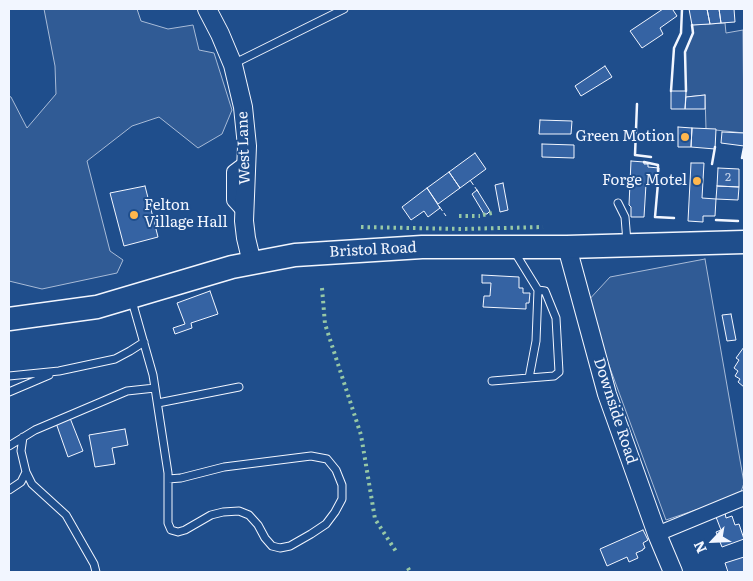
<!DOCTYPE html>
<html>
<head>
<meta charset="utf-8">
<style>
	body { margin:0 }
	#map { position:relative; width:753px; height:581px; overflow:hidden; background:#1f4e8c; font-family:Literata,serif }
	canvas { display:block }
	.frame { position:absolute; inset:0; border:10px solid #f2f6ff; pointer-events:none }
	.north { position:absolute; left:688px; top:516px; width:50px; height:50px; -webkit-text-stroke:4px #1f4e8c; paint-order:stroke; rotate:245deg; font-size:14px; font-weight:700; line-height:20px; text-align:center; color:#f2f6ff }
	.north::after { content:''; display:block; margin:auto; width:18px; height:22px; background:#f2f6ff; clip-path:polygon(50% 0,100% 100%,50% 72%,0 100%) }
</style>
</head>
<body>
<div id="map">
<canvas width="753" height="581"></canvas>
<div class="frame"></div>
<div class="north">N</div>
</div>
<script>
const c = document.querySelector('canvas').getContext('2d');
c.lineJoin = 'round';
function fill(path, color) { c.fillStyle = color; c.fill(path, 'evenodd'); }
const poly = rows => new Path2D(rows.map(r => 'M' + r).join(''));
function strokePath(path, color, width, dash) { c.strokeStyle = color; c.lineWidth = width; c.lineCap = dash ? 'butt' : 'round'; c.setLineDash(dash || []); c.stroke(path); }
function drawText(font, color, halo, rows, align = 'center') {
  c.font = font + ' Literata,serif'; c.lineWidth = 4; c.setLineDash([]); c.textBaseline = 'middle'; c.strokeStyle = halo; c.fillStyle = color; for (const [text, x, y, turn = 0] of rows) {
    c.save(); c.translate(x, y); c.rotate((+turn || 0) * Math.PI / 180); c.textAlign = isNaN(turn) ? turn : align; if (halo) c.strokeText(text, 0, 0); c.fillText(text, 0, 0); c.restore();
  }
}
const green = poly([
	[44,9,137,9,141,21,168,29,193,25,199,50,214,53,232,110,222,134,198,148,159,117,132,126,87,161,110,251,123,260,117,273,42,289,9,281,9,96,11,97,27,128,56,94,55,66,44,9],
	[725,23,726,33,743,30,744,133,706,129,705,95,686,97,685,52,693,33,692,25,725,23],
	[705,259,744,483,740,495,666,520,586,303,610,277,705,259]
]);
fill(green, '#305b95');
strokePath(green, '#a8bbd7', 1);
const building = poly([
	[663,9,674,9,673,10,677,16,660,28,663,34,642,48,630,31,663,9],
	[689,9,707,9,710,24,692,25,689,9],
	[707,9,719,9,721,23,710,24,707,9],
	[719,9,734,9,735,22,721,23,719,9],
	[605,66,612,77,581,96,575,86,605,66],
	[671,91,686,91,685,109,671,109,671,91],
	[705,95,705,109,685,109,686,97,705,95],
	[540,120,572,121,571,134,539,134,540,120],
	[678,127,692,128,691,147,678,147,678,127],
	[692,128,716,129,715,149,691,147,692,128],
	[722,132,744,133,744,146,721,143,722,132],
	[542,144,574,145,574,158,542,157,542,144],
	[475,153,486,169,460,188,449,172,475,153],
	[631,161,644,162,644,164,648,164,648,167,659,168,658,185,646,184,644,217,631,217,631,207,629,205,631,161],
	[691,163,704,163,702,198,716,199,715,216,703,216,703,222,688,221,691,163],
	[718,168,739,169,739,187,717,186,718,168],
	[449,172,460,188,438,204,427,188,449,172],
	[503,183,508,210,500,212,495,185,503,183],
	[145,186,158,237,124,246,110,193,145,186],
	[717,186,739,187,738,200,716,199,717,186],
	[427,188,440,208,428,217,424,211,411,220,402,207,427,188],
	[477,190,490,211,487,214,484,214,472,194,477,190],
	[482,275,519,277,519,288,523,288,523,293,530,293,529,303,526,303,526,309,483,307,484,296,490,296,491,283,482,283,482,275],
	[210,291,218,314,191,323,192,328,175,334,173,328,185,324,177,303,210,291],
	[731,314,736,340,727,341,722,315,731,314],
	[744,347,744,387,738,382,740,379,735,376,738,371,734,368,739,360,736,358,744,347],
	[70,418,83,451,68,457,56,423,70,418],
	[125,429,128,445,112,448,115,464,95,467,89,435,125,429],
	[725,513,726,518,732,516,735,525,739,524,744,539,722,547,716,532,721,530,716,517,725,513],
	[643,530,648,540,643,543,645,548,643,549,643,550,636,553,638,558,629,562,627,557,607,566,600,549,643,530],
	[744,557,744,572,728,572,725,563,744,557]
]);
fill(building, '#3563a3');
strokePath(building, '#f2f6ff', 1);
const service = poly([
	[233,64,344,9],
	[618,203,625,217,627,242],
	[132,301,153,375,168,473,168,523,171,530,178,532,185,530,211,515,223,512,239,511,249,515,258,525,265,538,272,546,280,548,290,546,311,534,326,524,335,512,342,499,342,485,336,470,327,459,311,456,224,467,181,478,168,479],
	[9,376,59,371,115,359,130,351,144,342],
	[529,378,554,376,559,372,556,318,545,291,538,290],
	[492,381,529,378,536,341,538,290,514,251],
	[9,392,49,375],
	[158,403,239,387],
	[9,446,35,430,127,391,155,388],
	[26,472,32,484,66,515,94,564,96,572],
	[9,490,21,482,26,472,21,451,23,437]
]);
const minor = poly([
	[244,211,234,200,234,172,246,163],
	[657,534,744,498]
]);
const tertiary = poly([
	[207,9,220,34,233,65,243,107,247,146,244,221,246,238,252,263],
	[567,247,607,394,657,534,673,572]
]);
const trunk = poly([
	[9,319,97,307,232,267,295,255,422,247,567,247,744,242]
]);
strokePath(service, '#f2f6ff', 9);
strokePath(minor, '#f2f6ff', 16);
strokePath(tertiary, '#f2f6ff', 20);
strokePath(trunk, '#f2f6ff', 25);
strokePath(service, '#1f4e8c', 7);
strokePath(minor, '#1f4e8c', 14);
strokePath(tertiary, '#1f4e8c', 18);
strokePath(trunk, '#1f4e8c', 22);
strokePath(poly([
	[483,215,492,213],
	[459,216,480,216],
	[361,227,461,229,543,227],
	[322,288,325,324,361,435,375,519,397,553],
	[408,568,410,572]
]), '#97c8a6', 4, [2.5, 4]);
strokePath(poly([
	[470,180,479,193],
	[439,206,446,216]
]), '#f2f6ff', 1, [6, 2.5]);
strokePath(poly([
	[671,91,674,48,681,33,682,9],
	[686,91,685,52,693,33,692,25],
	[637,104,635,155,651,157],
	[742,158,744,148],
	[644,162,658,165,658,171],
	[712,164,715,147],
	[658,183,655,217,674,218],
	[716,220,738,221]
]), '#f2f6ff', 2.5);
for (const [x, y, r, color] of [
	[685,137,5,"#ffb74d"],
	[697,181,5,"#ffb74d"],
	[134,215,5,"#ffb74d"]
]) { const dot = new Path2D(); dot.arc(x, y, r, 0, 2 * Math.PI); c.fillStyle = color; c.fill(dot); strokePath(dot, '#1f4e8c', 2); }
drawText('12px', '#c3d1e8', null, [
	["2",728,177]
]);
drawText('15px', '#f2f6ff', '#1f4e8c', [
	["Green Motion",675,137],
	["Forge Motel",687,181],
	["Felton",144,206,"left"],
	["Village Hall",144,223,"left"]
], 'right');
drawText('15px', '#f2f6ff', '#1f4e8c', [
	["West Lane",244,148,-92],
	["Bristol Road",373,250,-3],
	["Downside Road",615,411,72]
]);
</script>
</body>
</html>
